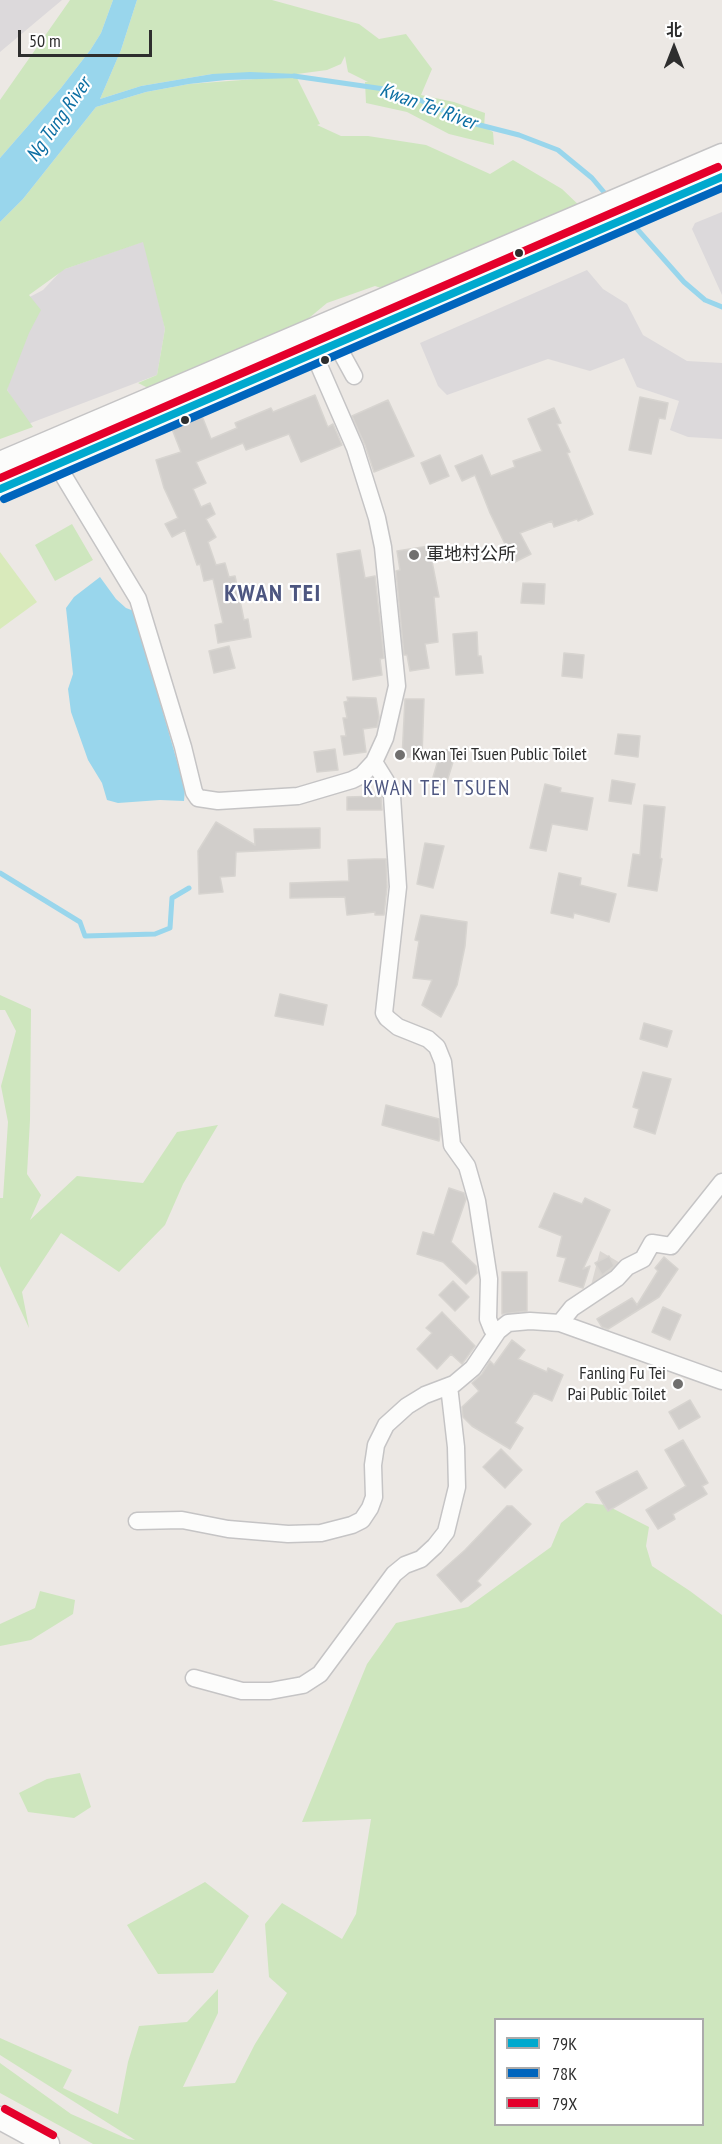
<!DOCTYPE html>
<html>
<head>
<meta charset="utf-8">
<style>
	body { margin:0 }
	#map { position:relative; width:722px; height:2144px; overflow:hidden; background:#ece8e4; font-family:"PT Sans Narrow","Noto Sans SC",sans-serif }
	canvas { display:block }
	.legend { position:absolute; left:494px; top:2018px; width:210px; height:108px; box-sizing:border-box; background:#fff; border:2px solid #ababab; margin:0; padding:8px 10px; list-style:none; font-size:18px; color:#2e2e2e }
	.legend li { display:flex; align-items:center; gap:12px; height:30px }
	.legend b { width:30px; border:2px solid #ababab }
	.north { position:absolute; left:644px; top:18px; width:60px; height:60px; -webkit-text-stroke:4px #fff; paint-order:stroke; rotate:0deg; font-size:16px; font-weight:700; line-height:24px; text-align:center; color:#2e2e2e }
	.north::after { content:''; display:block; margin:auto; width:21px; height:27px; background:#2e2e2e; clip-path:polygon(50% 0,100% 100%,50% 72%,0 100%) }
	.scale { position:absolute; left:18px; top:30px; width:134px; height:27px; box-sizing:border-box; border:3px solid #2e2e2e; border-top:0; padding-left:8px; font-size:18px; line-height:21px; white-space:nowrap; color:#2e2e2e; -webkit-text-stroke:4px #fff; paint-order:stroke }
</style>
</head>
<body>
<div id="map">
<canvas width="722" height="2144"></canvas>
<ul class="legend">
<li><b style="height:8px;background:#00a9ce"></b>79K</li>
<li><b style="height:8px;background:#0065bd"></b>78K</li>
<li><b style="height:8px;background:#e4002b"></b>79X</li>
</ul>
<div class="north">北</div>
<div class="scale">50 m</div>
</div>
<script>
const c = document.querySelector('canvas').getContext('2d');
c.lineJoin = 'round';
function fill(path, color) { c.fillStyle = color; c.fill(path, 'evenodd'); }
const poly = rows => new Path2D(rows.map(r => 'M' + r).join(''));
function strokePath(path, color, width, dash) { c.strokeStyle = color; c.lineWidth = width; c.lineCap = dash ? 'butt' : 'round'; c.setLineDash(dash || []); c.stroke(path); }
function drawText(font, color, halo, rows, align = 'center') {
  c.font = font + ' "PT Sans Narrow","Noto Sans SC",sans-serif'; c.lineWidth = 4.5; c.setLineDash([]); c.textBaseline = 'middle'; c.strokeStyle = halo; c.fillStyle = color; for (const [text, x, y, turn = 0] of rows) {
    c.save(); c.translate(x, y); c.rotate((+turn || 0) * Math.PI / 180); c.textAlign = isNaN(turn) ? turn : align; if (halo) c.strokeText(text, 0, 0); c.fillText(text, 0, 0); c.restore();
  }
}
fill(poly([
	[0,0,62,0,0,52],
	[722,212,722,295,692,229,695,223],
	[147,240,165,329,157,375,28,424,7,390,24,300,43,290,62,270],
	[587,270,603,289,627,304,643,335,687,361,722,363,722,439,688,437,670,430,679,401,637,387,624,358,590,371,548,359,447,395,438,386,420,343]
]), '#dcd9db');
fill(poly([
	[70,0,113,0,101,33,91,49,61,88,0,158,0,100],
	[137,0,272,0,359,24,379,39,406,34,432,69,421,95,454,102,485,113,484,127,493,132,494,145,449,134,407,112,366,103,365,82,368,82,348,72,345,56,341,64,327,70,297,74,212,74,141,86,100,99,121,50],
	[269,78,297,78,320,124,317,125,341,136,368,136,426,145,490,174,513,160,562,189,584,210,387,290,375,286,327,303,303,323,150,389,138,383,157,375,165,329,143,242,65,269,29,295,41,310,29,333,7,390,33,427,0,439,0,222,23,199,96,107,146,92,189,84],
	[72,524,93,560,55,581,35,545],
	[0,995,31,1009,30,1120,27,1174,41,1195,30,1220,77,1176,143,1183,177,1132,218,1125,183,1184,165,1225,119,1272,61,1233,22,1292,29,1328,0,1266,0,1198,3,1198,8,1122,1,1086,16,1031,5,1010,0,1010],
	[586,1503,606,1505,649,1527,646,1546,652,1566,690,1591,722,1615,722,2144,93,2144,0,2093,0,2063,71,2114,128,2139,135,2140,0,2055,0,2038,72,2070,63,2088,118,2114,128,2062,139,2026,187,2022,218,1989,218,2013,183,2087,235,2083,255,2044,287,1993,269,1977,265,1924,282,1903,342,1939,356,1914,371,1819,302,1822,367,1664,396,1623,468,1607,551,1547,561,1523],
	[496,2020,702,2020,702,2124,496,2124],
	[40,1591,75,1600,73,1614,31,1640,0,1646,0,1624,35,1608],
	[80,1773,91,1807,74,1818,28,1812,19,1793,47,1779],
	[205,1882,249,1916,213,1973,158,1974,127,1925]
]), '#cee6be');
fill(poly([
	[0,552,37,602,0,629]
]), '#d9eabb');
fill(poly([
	[600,1251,627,1267,588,1297]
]), '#dad6d2');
fill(poly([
	[113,0,137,0,121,50,100,99,141,86,212,74,250,72,297,74,299,76,297,78,226,80,189,84,146,92,96,107,23,199,0,222,0,158,61,88,91,49,101,33],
	[100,577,116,599,126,608,134,611,185,789,184,801,160,800,118,803,107,800,102,783,88,760,71,712,68,689,73,674,66,608,74,597]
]), '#99d6ec');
strokePath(poly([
	[294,76,391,90,420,100,468,122,519,135,558,150,592,178,608,197],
	[630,221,684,282,705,300,722,307],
	[0,873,80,922,85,936,155,934,170,928,172,898,189,888]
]), '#99d6ec', 5);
const building = poly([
	[315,395,327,425,328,427,333,424,342,445,301,462,289,434,246,450,243,443,196,462,206,483,193,489,201,507,210,503,215,514,206,519,216,537,208,542,216,565,225,563,229,577,235,576,244,620,248,619,251,637,218,643,215,625,223,623,213,579,204,581,200,564,197,565,185,530,172,537,165,524,178,518,164,488,156,460,181,452,172,429,202,416,211,439,237,428,235,423,271,408,273,412,315,395],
	[640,397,668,403,665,419,659,418,651,454,629,450,640,397],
	[388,400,414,456,374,472,365,445,352,416,388,400],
	[554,408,561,423,557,424,570,452,567,453,593,514,578,521,577,519,554,527,552,521,520,533,531,554,515,562,509,562,502,546,505,544,490,513,475,475,462,481,455,466,482,455,491,476,515,467,513,461,542,451,528,419,554,408],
	[440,455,449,476,430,484,421,463,440,455],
	[429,546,439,597,434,597,438,642,425,644,429,668,410,671,407,655,404,655,396,571,400,570,397,551,429,546],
	[360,550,365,578,375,576,384,658,380,659,382,675,353,680,337,554,360,550],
	[523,583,545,584,544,604,521,603,523,583],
	[477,632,478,656,481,656,483,673,456,675,453,634,477,632],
	[229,646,235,668,214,673,209,651,229,646],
	[564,653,584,655,582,678,562,676,564,653],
	[347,697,376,698,379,717,377,727,363,729,366,752,344,755,341,736,346,736,343,718,347,718,344,702,348,701,347,697],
	[405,699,424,699,422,756,402,758,405,699],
	[618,734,640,736,638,757,615,754,618,734],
	[335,749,338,770,317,772,314,752,335,749],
	[457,749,445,788,431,784,441,750,457,749],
	[612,780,635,784,631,804,609,801,612,780],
	[545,784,561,788,560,792,593,798,587,830,552,824,546,851,530,848,545,784],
	[381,796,382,810,347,810,347,797,381,796],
	[644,805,665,807,660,858,662,859,657,891,628,886,633,854,640,855,644,805],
	[216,822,255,845,254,829,320,828,320,848,236,852,235,876,220,877,223,892,199,894,198,851,216,822],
	[425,843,444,846,433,888,417,884,425,843],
	[375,859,386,859,387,887,384,915,375,915,375,912,347,915,345,897,290,898,290,883,349,881,348,860,375,859],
	[559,873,581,878,580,885,616,894,609,922,574,913,573,918,551,913,559,873],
	[421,915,467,922,465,946,457,985,441,1017,422,1005,432,980,413,978,419,941,415,940,421,915],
	[280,994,327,1005,323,1025,275,1016,280,994],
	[644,1023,672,1031,667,1047,640,1039,644,1023],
	[643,1072,671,1079,655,1134,634,1127,639,1109,633,1107,643,1072],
	[386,1105,439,1119,440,1134,439,1141,382,1125,386,1105],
	[449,1188,464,1193,466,1199,451,1242,476,1266,477,1273,466,1284,443,1262,417,1254,423,1232,434,1235,449,1188],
	[554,1193,582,1204,585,1198,610,1210,583,1269,590,1266,583,1288,559,1281,566,1258,557,1256,562,1236,539,1227,554,1193],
	[609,1256,614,1266,602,1275,595,1263,609,1256],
	[664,1257,678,1269,659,1297,608,1329,602,1327,597,1319,632,1298,637,1305,658,1271,655,1268,664,1257],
	[502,1272,527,1272,527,1311,502,1314,502,1272],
	[453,1281,469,1297,455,1311,439,1295,453,1281],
	[663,1307,681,1315,670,1340,652,1332,663,1307],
	[442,1312,475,1346,462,1364,451,1354,437,1369,417,1349,432,1333,426,1328,442,1312],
	[512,1340,525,1350,518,1359,547,1372,548,1368,563,1375,552,1401,534,1393,515,1423,523,1428,510,1449,472,1426,463,1417,462,1407,479,1391,472,1383,482,1374,490,1361,494,1365,512,1340],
	[690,1400,700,1417,679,1429,669,1412,690,1400],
	[683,1440,708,1483,702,1486,707,1494,673,1514,675,1519,658,1529,646,1510,686,1486,665,1450,683,1440],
	[501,1449,522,1470,505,1488,483,1467,501,1449],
	[637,1471,647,1488,608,1511,596,1492,637,1471],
	[507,1506,512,1506,531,1524,477,1581,481,1585,461,1602,437,1575,465,1550,507,1506]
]);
fill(building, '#d1cecb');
strokePath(building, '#d7d4d0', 1.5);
const street = poly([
	[337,345,354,376],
	[57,465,138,599,183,747,194,792,198,798,218,801,298,796,352,780,362,775,374,762,385,738,397,686,383,547,377,518,355,448,314,354],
	[374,762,387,783,392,796,398,887,384,1013,387,1018,398,1027,428,1039,437,1047,443,1062,452,1145,467,1166,477,1201,489,1279,488,1319,492,1329,498,1331],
	[560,1323,572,1308,617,1278,627,1267,643,1259,652,1243,671,1246,722,1182],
	[137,1521,182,1520,228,1529,288,1534,321,1533,352,1525,362,1520,370,1508,374,1497,373,1465,376,1445,386,1425,407,1406,425,1395,454,1384,473,1368,498,1331,508,1323,530,1321,560,1323,722,1381],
	[194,1678,242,1691,270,1691,303,1685,320,1674,394,1574,405,1565,421,1559,435,1546,446,1532,457,1487,456,1447,449,1386]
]);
const secondary = poly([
	[0,463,722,155],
	[0,489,722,177],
	[0,2118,48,2144]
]);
strokePath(street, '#c5c4c5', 19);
strokePath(secondary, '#c5c4c5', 25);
strokePath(street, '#fcfcfb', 16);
strokePath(secondary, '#fcfcfb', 22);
strokePath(poly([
	[0,489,722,177]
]), '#00a9ce', 8);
strokePath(poly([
	[4,499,722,188]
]), '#0065bd', 8);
strokePath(poly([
	[0,478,718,167],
	[5,2109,53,2135]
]), '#e4002b', 8);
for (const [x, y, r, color] of [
	[519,253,5,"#2e2e2e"],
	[325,360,5,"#2e2e2e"],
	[185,420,5,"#2e2e2e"],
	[414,555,6,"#706f6e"],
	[400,755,6,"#706f6e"],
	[678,1384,6,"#706f6e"]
]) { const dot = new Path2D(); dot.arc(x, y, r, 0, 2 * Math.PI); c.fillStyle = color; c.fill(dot); strokePath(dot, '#fff', 2); }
drawText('18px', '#2e2e2e', '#fff', [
	["軍地村公所",426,555],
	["Kwan Tei Tsuen Public Toilet",412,755],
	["Fanling Fu Tei",666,1374,"right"],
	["Pai Public Toilet",666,1395,"right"]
], 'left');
drawText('italic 20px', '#0d6fa3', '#fff', [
	["Kwan Tei River",428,107,20],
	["Ng Tung River",59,120,-55]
]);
c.letterSpacing = '1.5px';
drawText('21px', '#4d5680', '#fff', [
	["KWAN TEI TSUEN",437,789]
]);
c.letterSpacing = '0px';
c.letterSpacing = '1.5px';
drawText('bold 24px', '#4d5680', '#fff', [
	["KWAN TEI",273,594]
]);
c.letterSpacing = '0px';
</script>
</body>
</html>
